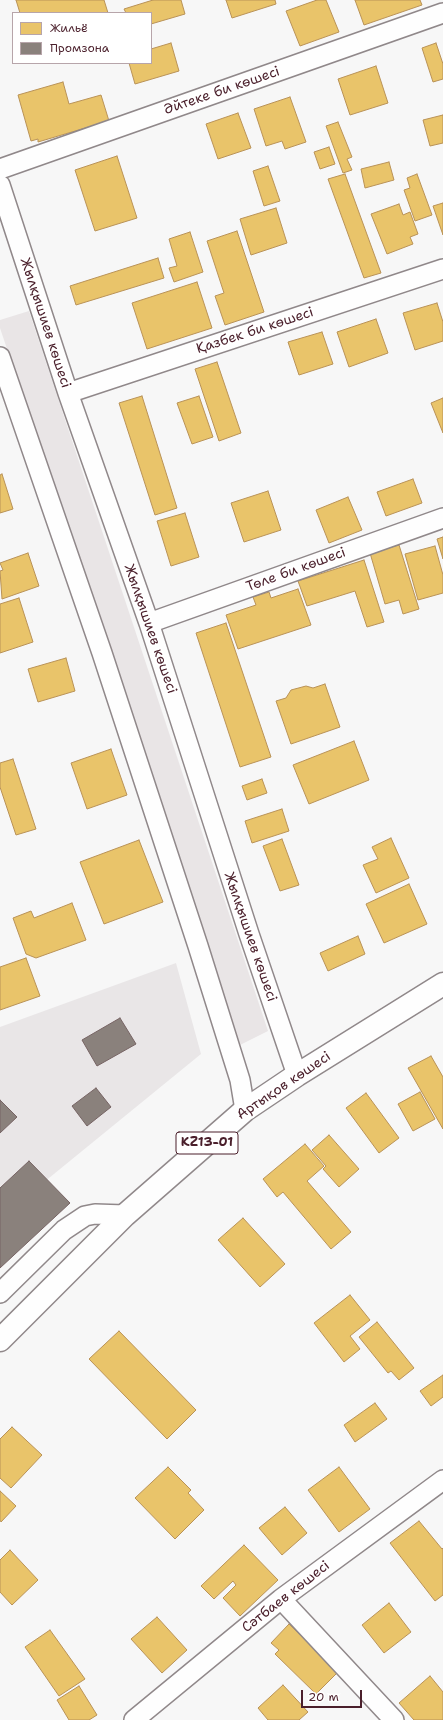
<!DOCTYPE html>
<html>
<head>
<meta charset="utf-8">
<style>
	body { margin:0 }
	#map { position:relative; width:443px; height:1720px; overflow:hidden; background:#f7f7f7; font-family:"Shantell Sans",sans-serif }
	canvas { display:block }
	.legend { position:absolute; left:12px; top:12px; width:140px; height:52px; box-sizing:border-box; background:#fff; border:1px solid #b7a5aa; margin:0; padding:5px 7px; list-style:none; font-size:12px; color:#4a1f2b }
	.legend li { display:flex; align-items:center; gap:8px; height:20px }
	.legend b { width:20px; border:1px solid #b7a5aa }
	.scale { position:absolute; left:301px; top:1690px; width:61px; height:18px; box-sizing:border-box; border:2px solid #4a1f2b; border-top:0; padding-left:5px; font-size:12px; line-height:14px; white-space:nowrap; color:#4a1f2b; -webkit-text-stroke:3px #fff; paint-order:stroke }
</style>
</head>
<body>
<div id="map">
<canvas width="443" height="1720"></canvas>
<ul class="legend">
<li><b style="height:11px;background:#e9c46a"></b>Жильё</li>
<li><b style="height:11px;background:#8a817c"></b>Промзона</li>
</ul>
<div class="scale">20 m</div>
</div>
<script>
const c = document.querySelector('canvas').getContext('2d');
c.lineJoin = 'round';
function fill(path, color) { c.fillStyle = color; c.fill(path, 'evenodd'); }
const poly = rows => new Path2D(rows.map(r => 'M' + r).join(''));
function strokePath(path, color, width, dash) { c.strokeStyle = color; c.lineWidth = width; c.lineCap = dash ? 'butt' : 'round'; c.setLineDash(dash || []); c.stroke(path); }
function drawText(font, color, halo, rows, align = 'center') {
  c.font = font + ' "Shantell Sans",sans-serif'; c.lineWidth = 4; c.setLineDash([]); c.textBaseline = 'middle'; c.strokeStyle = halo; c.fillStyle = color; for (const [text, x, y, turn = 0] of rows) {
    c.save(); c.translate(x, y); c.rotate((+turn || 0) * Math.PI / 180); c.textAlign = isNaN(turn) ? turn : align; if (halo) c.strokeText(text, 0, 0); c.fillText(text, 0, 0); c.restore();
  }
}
fill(poly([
	[176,963,201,1054,0,1218,0,1027]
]), '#e9e6e7');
fill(poly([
	[29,311,268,1031,240,1045,0,328,0,320]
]), '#e9e5e6');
const homes = poly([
	[16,0,104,0,108,13,20,13,16,0],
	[153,0,181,0,185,14,151,24,151,13,126,13,124,9,153,0],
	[226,0,275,0,276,4,232,18,226,0],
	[317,0,326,0,339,32,300,46,286,11,317,0],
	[355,0,420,0,422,5,364,25,355,0],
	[171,43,179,71,135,84,129,63,151,63,151,49,171,43],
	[436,43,443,64,443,79,433,82,422,48,436,43],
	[376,66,388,103,350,115,338,79,376,66],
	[63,82,69,104,101,95,109,121,38,142,38,139,31,141,18,95,63,82],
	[290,97,306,142,285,149,282,141,266,146,254,109,290,97],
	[238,113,251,148,218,159,206,124,238,113],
	[443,115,443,143,430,146,423,120,443,115],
	[338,122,352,157,347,159,352,170,343,173,326,126,338,122],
	[329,147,335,164,320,169,314,152,329,147],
	[117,156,137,218,95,231,75,170,117,156],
	[389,162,394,180,365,188,361,169,389,162],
	[268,166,280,201,264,206,253,171,268,166],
	[345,174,381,273,364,278,328,179,345,174],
	[417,174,432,215,415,221,404,190,410,188,407,178,417,174],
	[443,203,443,235,433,206,443,203],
	[399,204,403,215,410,212,418,234,410,237,413,244,387,254,371,214,399,204],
	[276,208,287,243,251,255,240,219,276,208],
	[237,231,264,312,225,325,215,296,224,293,207,241,237,231],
	[190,232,203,272,174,282,169,268,177,266,169,239,190,232],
	[158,258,164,278,76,305,70,286,158,258],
	[197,282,212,328,147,349,132,303,197,282],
	[437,303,443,322,443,341,415,350,403,313,437,303],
	[376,319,388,353,349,367,337,332,376,319],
	[322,332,333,364,299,375,288,342,322,332],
	[217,362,241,433,219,441,195,369,217,362],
	[142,396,177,508,155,515,119,403,142,396],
	[199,396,213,437,192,444,177,403,199,396],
	[443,398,443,433,431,403,443,398],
	[2,474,13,509,0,513,0,475,2,474],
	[413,479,422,503,386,516,377,492,413,479],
	[268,491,281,530,244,542,231,503,268,491],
	[348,497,362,530,329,543,316,510,348,497],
	[185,513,199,557,171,566,157,521,185,513],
	[443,537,443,559,437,539,443,537],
	[399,545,419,609,403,614,399,600,385,604,370,553,399,545],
	[435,546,443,575,443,593,418,600,405,554,435,546],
	[28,553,39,586,2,599,0,571,3,570,0,563,28,553],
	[364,560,384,622,367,627,355,591,307,606,298,581,364,560],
	[298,589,311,625,238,649,226,615,256,605,253,597,269,592,271,598,298,589],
	[19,598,33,642,0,653,0,604,19,598],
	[226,623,271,757,240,767,196,633,226,623],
	[66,658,75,691,38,702,28,669,66,658],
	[325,684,340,727,291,744,276,701,286,698,291,690,306,686,313,688,325,684],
	[354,741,369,780,309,804,293,765,354,741],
	[111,749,127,795,87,809,71,763,111,749],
	[13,759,36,829,16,835,0,787,0,763,13,759],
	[262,779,267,793,247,800,242,786,262,779],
	[282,809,289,831,252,843,245,821,282,809],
	[391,838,409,878,376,893,363,865,378,859,372,847,391,838],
	[282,839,299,885,280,891,263,846,282,839],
	[139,840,163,902,104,924,80,862,139,840],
	[409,884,427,924,384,943,366,904,409,884],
	[72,903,86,940,36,958,26,954,13,918,31,911,34,918,72,903],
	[358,936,365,954,328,971,320,953,358,936],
	[26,958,40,996,0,1010,0,967,26,958],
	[431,1056,443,1077,443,1129,408,1068,431,1056],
	[420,1092,435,1119,413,1131,398,1104,420,1092],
	[366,1093,399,1138,379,1153,346,1108,366,1093],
	[329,1135,359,1169,339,1187,323,1169,326,1166,312,1150,329,1135],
	[305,1144,324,1166,307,1181,351,1232,331,1249,283,1192,277,1197,263,1179,305,1144],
	[243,1218,285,1264,260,1287,218,1240,243,1218],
	[350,1295,370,1320,350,1336,360,1349,344,1362,314,1323,350,1295],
	[377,1322,414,1368,399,1380,391,1371,388,1373,359,1337,377,1322],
	[119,1331,196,1410,167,1439,89,1359,119,1331],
	[443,1375,443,1397,431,1406,420,1391,443,1375],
	[375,1403,387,1419,355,1442,344,1425,375,1403],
	[12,1427,42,1455,11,1488,0,1478,0,1439,12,1427],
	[168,1467,191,1490,188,1493,204,1510,175,1539,135,1498,168,1467],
	[339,1467,370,1509,339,1532,308,1490,339,1467],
	[0,1491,16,1506,1,1522,0,1520,0,1491],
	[285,1507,307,1533,282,1555,259,1528,285,1507],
	[419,1521,442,1549,443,1548,443,1595,435,1601,390,1543,419,1521],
	[244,1545,278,1580,240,1616,223,1598,236,1585,233,1581,214,1599,201,1586,244,1545],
	[10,1550,38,1580,12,1605,0,1592,0,1560,10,1550],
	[389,1603,411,1632,384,1653,362,1625,389,1603],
	[157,1617,187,1650,162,1673,131,1639,157,1617],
	[289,1624,338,1672,316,1694,275,1654,279,1650,271,1643,289,1624],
	[50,1630,85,1679,59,1696,25,1647,50,1630],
	[430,1676,443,1692,443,1720,414,1720,399,1703,430,1676],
	[283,1685,308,1712,299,1720,268,1720,258,1708,283,1685],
	[79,1686,97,1715,89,1720,69,1720,57,1700,79,1686]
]);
fill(homes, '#e9c46a');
strokePath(homes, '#b99257', 1);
const industry = poly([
	[120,1018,136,1044,97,1066,82,1040,120,1018],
	[96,1088,111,1107,87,1126,72,1106,96,1088],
	[0,1100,17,1117,0,1133,0,1100],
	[29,1161,70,1203,0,1268,0,1188,29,1161]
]);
fill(industry, '#8a817c');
strokePath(industry, '#776464', 1);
const street = poly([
	[0,169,443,13],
	[0,185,68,393,149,623,249,934,297,1075],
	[0,357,102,653,198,946,240,1080,245,1110],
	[68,393,443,269],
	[149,623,443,518],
	[0,1293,64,1230,85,1216,95,1214,125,1215],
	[281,1599,394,1720],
	[134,1720,281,1599,443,1480]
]);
const highway = poly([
	[0,1340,125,1215,245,1110,297,1075,443,984]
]);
strokePath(street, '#90888a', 22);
strokePath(highway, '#90888a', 25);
strokePath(street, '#fefefe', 19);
strokePath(highway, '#fefefe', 22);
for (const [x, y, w] of [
	[207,1143,62]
]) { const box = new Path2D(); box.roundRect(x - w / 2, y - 11, w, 22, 3); c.fillStyle = '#fff'; c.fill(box); strokePath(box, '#4a1f2b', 1); }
drawText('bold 13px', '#4a1f2b', null, [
	["KZ13-01",207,1143]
]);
drawText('14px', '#4a1f2b', '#fff', [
	["Әйтеке би көшесі",222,91,-19],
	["Жылқышиев көшесі",45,323,72],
	["Қазбек би көшесі",255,331,-18],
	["Төле би көшесі",296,570,-20],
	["Жылқышиев көшесі",150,629,71],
	["Жылқышиев көшесі",250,937,71],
	["Артықов көшесі",284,1086,-34],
	["Сәтбаев көшесі",286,1597,-38]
]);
</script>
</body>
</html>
